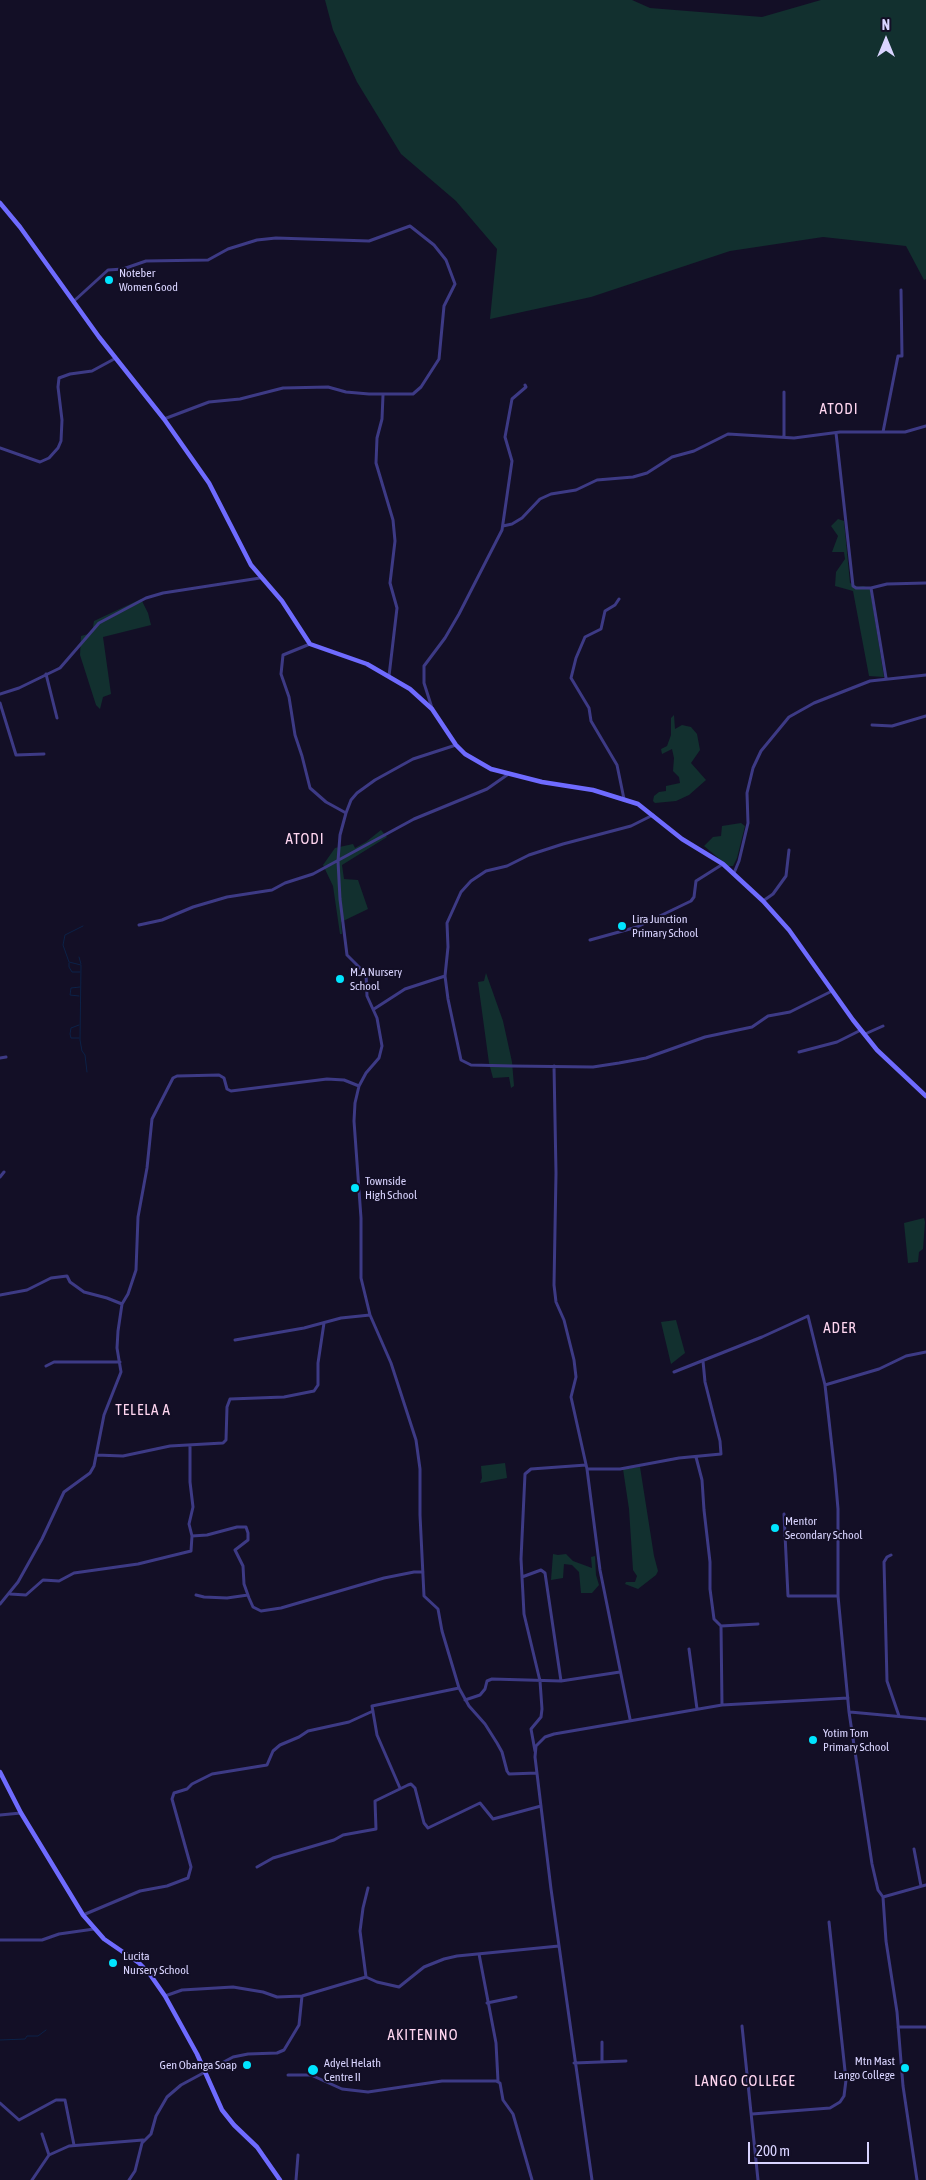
<!DOCTYPE html>
<html>
<head>
<meta charset="utf-8">
<style>
	body { margin:0 }
	#map { position:relative; width:926px; height:2180px; overflow:hidden; background:#130f26; font-family:"Asap Condensed",sans-serif }
	canvas { display:block }
	.north { position:absolute; left:861px; top:15px; width:50px; height:50px; -webkit-text-stroke:4px #130f26; paint-order:stroke; rotate:0deg; font-size:14px; font-weight:700; line-height:20px; text-align:center; color:#d9d4ff }
	.north::after { content:''; display:block; margin:auto; width:18px; height:22px; background:#d9d4ff; clip-path:polygon(50% 0,100% 100%,50% 72%,0 100%) }
	.scale { position:absolute; left:748px; top:2142px; width:121px; height:22px; box-sizing:border-box; border:2px solid #d9d4ff; border-top:0; padding-left:6px; font-size:15px; line-height:18px; white-space:nowrap; color:#d9d4ff; -webkit-text-stroke:4px #130f26; paint-order:stroke }
</style>
</head>
<body>
<div id="map">
<canvas width="926" height="2180"></canvas>
<div class="north">N</div>
<div class="scale">200 m</div>
</div>
<script>
const c = document.querySelector('canvas').getContext('2d');
c.lineJoin = 'round';
function fill(path, color) { c.fillStyle = color; c.fill(path, 'evenodd'); }
const poly = rows => new Path2D(rows.map(r => 'M' + r).join(''));
function strokePath(path, color, width, dash) { c.strokeStyle = color; c.lineWidth = width; c.lineCap = dash ? 'butt' : 'round'; c.setLineDash(dash || []); c.stroke(path); }
function drawText(font, color, halo, rows, align = 'center') {
  c.font = font + ' "Asap Condensed",sans-serif'; c.lineWidth = 4; c.setLineDash([]); c.textBaseline = 'middle'; c.strokeStyle = halo; c.fillStyle = color; for (const [text, x, y, turn = 0] of rows) {
    c.save(); c.translate(x, y); c.rotate((+turn || 0) * Math.PI / 180); c.textAlign = isNaN(turn) ? turn : align; if (halo) c.strokeText(text, 0, 0); c.fillText(text, 0, 0); c.restore();
  }
}
fill(poly([
	[325,0,632,0,650,8,762,17,821,0,926,0,926,279,924,280,906,246,823,237,730,251,591,297,490,319,497,249,456,201,401,154,357,82,333,30],
	[838,519,844,521,850,583,858,587,863,586,870,588,884,677,869,676,853,591,835,586,836,572,845,559,844,552,832,552,838,536,831,526],
	[141,599,148,613,151,625,103,637,111,694,103,697,100,709,96,705,80,655,81,636,92,633,94,621],
	[674,715,675,729,682,725,691,727,697,734,700,750,691,763,706,780,689,795,676,801,655,803,653,801,654,796,659,792,666,791,666,786,680,783,679,777,673,771,674,758,672,749,662,754,661,749,667,746,671,735,671,718],
	[741,823,745,826,737,858,733,866,728,866,704,846,713,837,721,836,722,826],
	[381,830,387,837,342,865,344,879,358,880,368,909,341,922,342,934,340,934,333,886,323,865,335,848,353,844,355,848,366,842],
	[486,973,503,1021,512,1062,514,1086,511,1088,509,1077,493,1078,489,1063,478,982,484,981],
	[924,1218,925,1222,923,1249,919,1252,918,1262,908,1263,904,1223],
	[676,1320,685,1353,671,1364,661,1322],
	[505,1463,507,1478,480,1483,482,1478,481,1466],
	[640,1467,654,1556,658,1571,656,1575,638,1589,625,1584,626,1582,635,1582,637,1576,633,1570,629,1509,623,1469],
	[553,1554,558,1555,566,1554,573,1561,592,1568,591,1557,595,1556,596,1575,599,1585,592,1593,581,1593,579,1572,572,1565,564,1564,563,1578,551,1580]
]), '#12302f');
strokePath(poly([
	[83,926,65,935,63,945,69,962,81,965,80,1040,82,1051,85,1055,87,1072],
	[79,957,81,964],
	[69,963,69,967,72,972,80,972],
	[79,996,70,995,71,988,80,987],
	[79,1025,71,1028,70,1034,71,1038,79,1038],
	[0,2040,25,2039,27,2036,38,2036,46,2030]
]), '#0c2248', 1);
strokePath(poly([
	[74,301,108,270,123,269,146,261,208,260,228,249,257,240,276,238,369,241,410,226,434,245,446,260,455,284,444,306,439,359,421,387,413,394,369,394,346,392,328,387,283,388,240,399,209,402,164,419],
	[383,395,382,419,377,438,376,463,393,520,395,541,390,583,397,608,389,676],
	[883,432,898,356,902,356,901,290],
	[836,433,853,586,856,588,871,588,886,678],
	[784,437,784,392],
	[0,448,40,462,49,458,58,448,61,441,62,420,58,387,59,378,70,374,92,371,116,358],
	[503,526,512,524,522,518,540,499,551,494,576,490,597,480,633,477,647,473,672,457,694,451,728,434,794,438,840,432,905,432,926,426],
	[871,588,887,584,926,583],
	[619,599,615,605,605,611,601,629,585,637,576,658,571,678,589,708,591,721,617,765,624,799],
	[310,644,283,655,281,674,289,697,295,735,302,756,310,788,326,802,346,813],
	[46,674,57,718],
	[0,694,19,688,60,668,99,623,146,598,163,593,260,578],
	[0,703,16,755,44,754],
	[432,708,424,683,424,666,445,638,459,614,502,530,512,461,505,437,512,399,526,387,525,385],
	[872,725,892,726,926,716],
	[456,745,413,759,375,780,357,793,351,800,346,813,340,835,338,861,340,899,347,955,366,974,367,996,377,1018,382,1046,379,1058,366,1073,359,1086,355,1103,354,1121,361,1218,361,1278,370,1315,391,1363,416,1440,420,1469,420,1515,424,1596,438,1609,442,1631,459,1688,469,1706,485,1724,497,1743,502,1752,507,1771,509,1774,537,1773],
	[653,815,631,826,563,844,529,855,507,866,486,871,471,881,461,892,447,923,448,947,445,976,448,999,461,1060,471,1065,512,1066,593,1067,619,1063,646,1058,705,1037,752,1027,768,1016,790,1012,832,991],
	[734,873,739,861,748,823,747,793,753,768,761,751,789,717,814,703,870,681,926,675],
	[763,901,773,894,786,876,789,850],
	[139,925,162,920,193,907,227,897,272,890,285,883,313,874,414,819,487,789,507,775],
	[590,940,637,927,691,901,694,897,696,881,723,864],
	[374,1009,405,989,445,976],
	[865,1034,883,1026],
	[799,1052,837,1042,861,1030],
	[0,1058,6,1057],
	[554,1066,556,1173,554,1285,556,1302,564,1320,574,1360,576,1377,571,1397,587,1469,600,1570,630,1719],
	[0,1177,4,1172],
	[0,1295,27,1290,51,1278,67,1276,70,1282,84,1292,107,1298,122,1304],
	[235,1340,304,1328,341,1318,370,1315],
	[46,1366,54,1362,120,1362],
	[674,1372,762,1337,808,1316,825,1385,835,1474,838,1509,838,1596,849,1712,872,1864,878,1890,883,1897,886,1941,897,2012,903,2086,917,2180],
	[825,1385,879,1369,906,1356,926,1352],
	[96,1455,123,1456,170,1446,223,1443,226,1440,227,1407,230,1399,284,1397,314,1391,318,1385,318,1363,324,1323],
	[696,1457,702,1480,704,1510,710,1562,710,1589,714,1619,721,1626,758,1624],
	[587,1469,620,1469,679,1458,721,1454,720,1441,705,1382,703,1361],
	[784,1514,788,1596,838,1596],
	[192,1536,207,1535,237,1527,246,1527,248,1533,248,1540,235,1550,243,1566,244,1584,249,1598,253,1607,261,1611,281,1608,384,1578,414,1572,423,1572],
	[891,1555,887,1557,884,1562,887,1681,899,1716],
	[522,1577,541,1570,545,1573,561,1681],
	[10,1594,26,1595,43,1580,59,1581,74,1573,138,1564,191,1551,192,1536,189,1524,193,1507,190,1482,190,1446],
	[196,1595,204,1597,227,1598,248,1595],
	[0,1604,18,1582,42,1539,64,1492,90,1473,94,1466,104,1415,121,1372,117,1348,118,1331,122,1304,128,1294,136,1270,138,1217,147,1168,152,1119,173,1078,177,1076,219,1075,224,1078,227,1089,231,1091,327,1079,344,1080,359,1086],
	[721,1626,722,1705],
	[689,1649,697,1709],
	[465,1700,480,1695,485,1689,487,1681,492,1679,561,1681,620,1672],
	[850,1712,926,1719],
	[535,1751,531,1729,541,1717,542,1709,540,1681,524,1614,523,1595,521,1559,525,1474,531,1469,586,1465],
	[400,1788,377,1735,372,1706,459,1688],
	[0,1815,21,1813],
	[914,1849,921,1886],
	[257,1867,273,1858,334,1840,343,1835,376,1829,375,1801,408,1785,411,1784,415,1788,424,1823,428,1828,480,1803,493,1819,541,1806],
	[883,1897,926,1885],
	[83,1915,140,1891,167,1886,188,1878,191,1867,172,1799,174,1793,187,1789,192,1784,212,1774,267,1765,273,1751,280,1745,299,1737,308,1731,349,1722,373,1711],
	[0,1940,42,1940,59,1934,94,1929],
	[479,1954,496,2043,498,2081],
	[366,1977,360,1931,363,1908,368,1888],
	[165,1996,182,1990,233,1987,263,1992,277,1997,302,1996,366,1977,377,1982,399,1987,424,1967,444,1959,457,1956,559,1946],
	[487,2003,516,1997],
	[742,2026,758,2180],
	[898,2027,926,2027],
	[602,2042,602,2062],
	[574,2063,626,2061],
	[288,2075,311,2075,342,2089,368,2092,442,2081,496,2081,500,2083,503,2100,513,2114,532,2180],
	[0,2103,19,2120,56,2100,65,2100,74,2145],
	[752,2114,830,2108,840,2102,844,2096,846,2080,829,1922],
	[42,2134,49,2155],
	[32,2180,49,2155,69,2146,143,2140],
	[129,2180,135,2171,142,2143,151,2134,156,2116,167,2097,181,2085,233,2057,248,2054,277,2053,284,2050,299,2025,302,1996],
	[296,2180,298,2155],
	[592,2180,551,1889,535,1757,536,1746,545,1737,554,1734,722,1705,848,1698]
]), '#3d3a85', 3);
strokePath(poly([
	[0,203,20,227,99,337,164,419,209,483,251,565,282,601,310,644,367,664,410,689,432,709,456,745,465,754,491,769,542,782,593,790,638,804,682,839,723,864,763,901,789,930,853,1020,877,1050,926,1096],
	[0,1772,21,1813,83,1915,104,1939,139,1963,149,1973,165,1996,197,2054,222,2110,234,2125,257,2147,280,2180]
]), '#6f6bff', 4.5);
for (const [x, y, r, color] of [
	[109,280,5,"#00e5ff"],
	[622,926,5,"#00e5ff"],
	[340,979,5,"#00e5ff"],
	[355,1188,5,"#00e5ff"],
	[775,1528,5,"#00e5ff"],
	[813,1740,5,"#00e5ff"],
	[113,1963,5,"#00e5ff"],
	[247,2065,5,"#00e5ff"],
	[905,2068,5,"#00e5ff"],
	[313,2070,6,"#00e5ff"]
]) { const dot = new Path2D(); dot.arc(x, y, r, 0, 2 * Math.PI); c.fillStyle = color; c.fill(dot); strokePath(dot, '#130f26', 2); }
drawText('12px', '#d9d4ff', '#130f26', [
	["Noteber",119,273],
	["Women Good",119,287],
	["Lira Junction",632,919],
	["Primary School",632,933],
	["M.A Nursery",350,972],
	["School",350,986],
	["Townside",365,1181],
	["High School",365,1195],
	["Mentor",785,1521],
	["Secondary School",785,1535],
	["Yotim Tom",823,1733],
	["Primary School",823,1747],
	["Lucita",123,1956],
	["Nursery School",123,1970],
	["Mtn Mast",895,2061,"right"],
	["Lango College",895,2075,"right"],
	["Adyel Helath",324,2063],
	["Centre II",324,2077],
	["Gen Obanga Soap",237,2065,"right"]
], 'left');
c.letterSpacing = '1px';
drawText('15px', '#ffd6f0', '#130f26', [
	["ATODI",839,409],
	["ATODI",305,839],
	["ADER",840,1328],
	["TELELA A",143,1410],
	["AKITENINO",423,2035],
	["LANGO COLLEGE",745,2081]
]);
c.letterSpacing = '0px';
</script>
</body>
</html>
